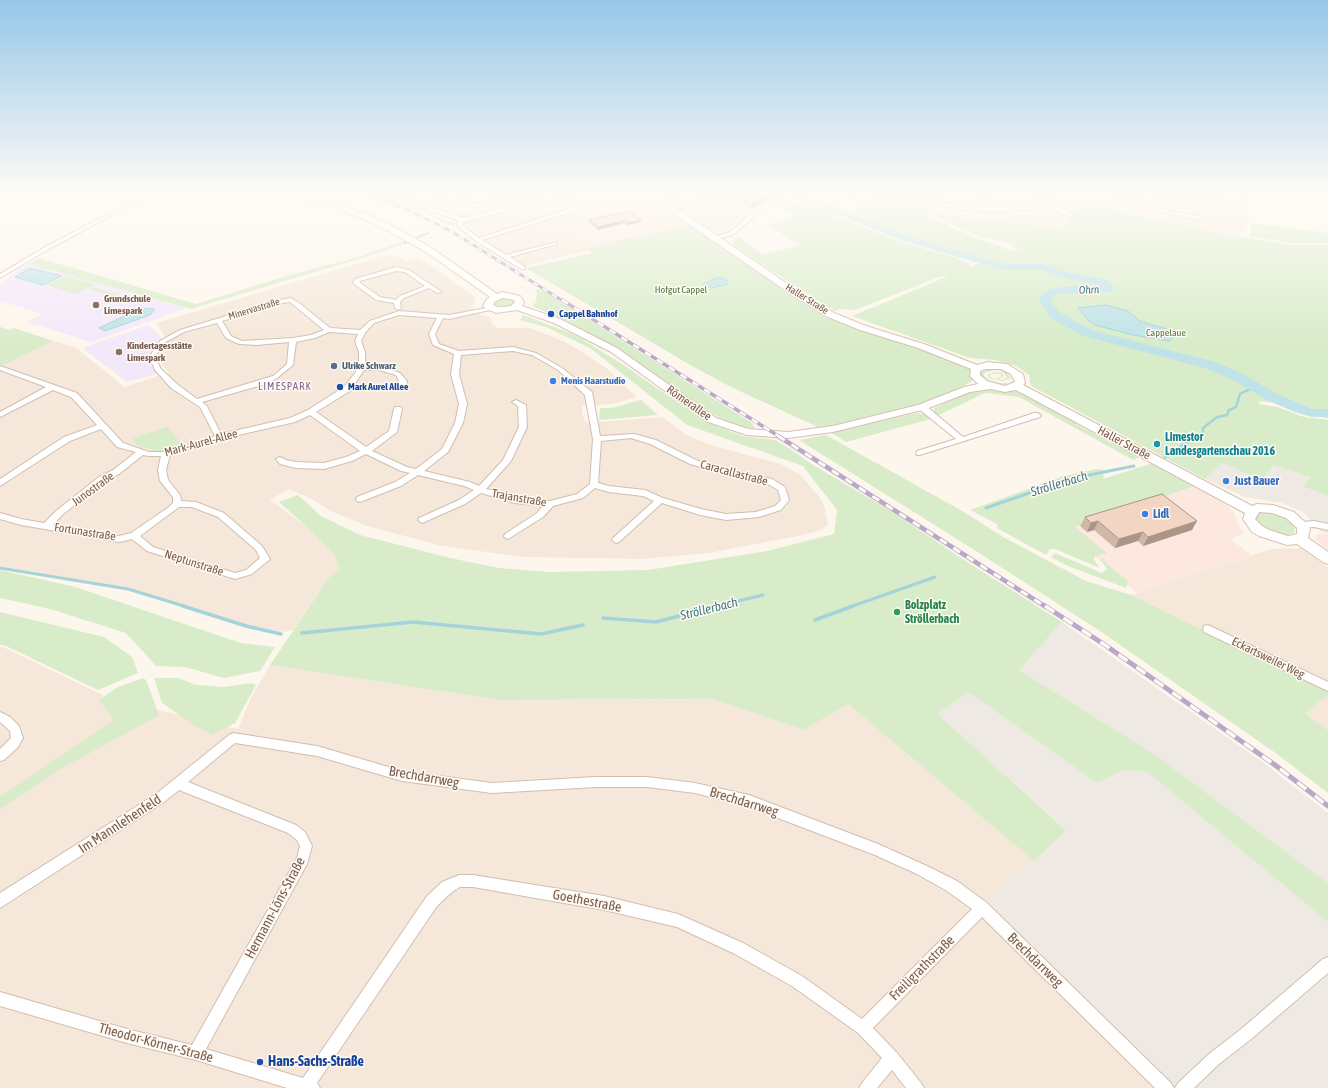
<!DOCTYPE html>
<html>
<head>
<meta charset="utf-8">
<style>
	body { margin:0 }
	canvas { display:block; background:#fdf6ec }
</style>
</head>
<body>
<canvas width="1328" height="1088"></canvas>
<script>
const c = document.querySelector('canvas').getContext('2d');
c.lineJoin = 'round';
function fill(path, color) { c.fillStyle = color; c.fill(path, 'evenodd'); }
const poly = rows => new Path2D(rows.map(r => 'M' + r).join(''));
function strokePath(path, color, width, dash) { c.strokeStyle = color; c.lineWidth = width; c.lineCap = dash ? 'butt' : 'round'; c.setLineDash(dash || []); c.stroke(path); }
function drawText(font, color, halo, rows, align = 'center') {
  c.font = font + ' "Asap Condensed",sans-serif'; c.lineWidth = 3; c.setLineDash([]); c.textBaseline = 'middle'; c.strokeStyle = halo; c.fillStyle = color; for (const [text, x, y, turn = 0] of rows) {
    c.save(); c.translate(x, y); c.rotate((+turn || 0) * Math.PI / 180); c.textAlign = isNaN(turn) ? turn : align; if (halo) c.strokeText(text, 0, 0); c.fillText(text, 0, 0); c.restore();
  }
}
fill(poly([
	[385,193,651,193,615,197,625,208,600,212,604,217,567,228,590,250,525,266,484,241,452,216],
	[661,193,779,193,783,194,759,206,733,230,711,238,658,202,656,194],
	[875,193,1244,193,1251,196,1246,232,1236,235,1084,202,1071,216,1062,231,1034,225,945,215,913,204,916,199],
	[387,255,396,256,406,262,419,258,445,275,473,296,476,301,471,306,481,315,490,317,493,325,497,328,530,328,561,340,579,350,606,368,637,397,613,404,582,406,582,414,586,423,662,417,685,434,707,444,781,464,800,475,818,495,824,505,828,525,823,529,808,534,709,553,641,559,523,557,442,546,367,526,333,512,310,498,289,489,270,500,307,527,336,557,339,568,330,576,293,630,284,632,247,625,128,588,0,566,0,327,9,330,14,328,76,348,109,374,124,387,169,373,162,365,158,356,159,350,168,341,156,323],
	[1301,548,1328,567,1328,691,1131,595,1271,549],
	[0,647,5,648,109,698,238,729,251,698,270,665,499,700,712,699,804,730,848,704,1034,861,988,901,1178,1088,0,1088],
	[1328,695,1328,730,1305,714]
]), '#f5e8da');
fill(poly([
	[649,193,656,194,658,202,693,225,588,248,567,228,604,217,599,212,624,208,615,197],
	[1195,486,1228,506,1234,513,1243,534,1230,539,1252,555,1137,593,1091,553,1075,528],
	[1320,534,1328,534,1328,551,1315,539,1316,535]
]), '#fde8e0');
fill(poly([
	[1222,463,1262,480,1273,465,1310,477,1304,487,1328,496,1328,533,1321,532,1303,512,1282,503,1245,497,1205,479],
	[1062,622,1261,761,1328,813,1328,883,1151,752,1019,670],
	[968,692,1097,783,1123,770,1147,772,1328,922,1328,1088,1178,1088,987,900,1034,861,1066,829,936,714]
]), '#efe9e4');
fill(poly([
	[28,264,186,308,91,342,27,322,43,314,0,301,0,283],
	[149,325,162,338,148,355,149,364,158,374,127,382,85,350,85,347]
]), '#f3e8fa');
fill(poly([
	[368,193,384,195,456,224,451,226,425,213],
	[795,193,854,212,868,203,921,213,964,233,1012,251,1018,249,1012,246,1014,245,994,239,982,238,929,214,870,201,881,194,916,199,913,204,945,215,1034,225,1062,231,1071,216,1083,203,1232,235,1293,245,1328,245,1328,418,1305,415,1275,403,1260,401,1259,404,1277,407,1304,417,1328,420,1328,496,1304,487,1310,477,1273,465,1262,480,1222,463,1205,479,1033,387,1030,384,1029,375,1016,366,996,360,970,358,852,316,949,276,939,277,855,310,841,309,834,311,733,245,737,235,763,255,800,245,767,225,795,216,776,204,784,200,803,203,901,242,954,257,969,264,970,267,980,263,903,241,826,209,787,197],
	[1252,223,1328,233,1328,243,1292,243,1250,236],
	[693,225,827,315,963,364,971,371,973,378,971,382,949,393,920,404,859,420,820,428,733,388,692,366,526,268,592,253,588,248,601,244],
	[403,241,406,243,375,254,191,309,28,264,39,258,196,304,290,275,362,256],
	[65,276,95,284,76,294,46,285],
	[93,287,138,300,133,302,89,289],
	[535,289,542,290,752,423,755,429,732,424,698,406,665,381,617,348,569,322,532,306,536,302,537,293],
	[505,297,516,300,515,304,509,307,498,308,493,305,492,301],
	[523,315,575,335,622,364,708,423,743,436,775,440,789,448,813,465,894,513,961,558,1062,622,1019,670,1151,752,1328,883,1328,922,1147,772,1123,770,1097,783,968,692,937,714,1066,830,1034,861,848,704,804,730,712,699,499,700,270,665,330,576,339,568,336,557,307,527,279,502,298,495,321,516,360,535,450,558,499,568,550,572,648,570,767,551,834,534,837,510,803,466,687,425,590,348,546,327,520,320],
	[0,327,9,330,14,328,53,341,3,365,0,364],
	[988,369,1006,372,1011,378,1002,381,990,379,987,375,994,372,1001,373,1004,376,1000,379,994,378,1001,377,1001,374,991,374,990,376,993,379,1002,380,1007,378,1004,373,994,370,984,373,984,376,989,380,996,383,1009,383,1001,385,987,381,981,376,980,373],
	[989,388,1013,391,1025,394,1060,412,1077,423,1075,424,1140,457,1133,460,1019,397,985,393,937,416,934,412,934,408,964,394,975,390],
	[641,400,658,415,599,420,600,408,612,408],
	[917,413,924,414,931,419,846,442,830,432],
	[167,427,183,445,165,452,159,452,136,445,133,438],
	[826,435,964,512,1003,537,1086,581,1131,595,1328,691,1328,695,1305,714,1328,730,1328,793,1277,754,1100,631,976,551,799,440],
	[1153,463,1195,486,1075,527,1107,553,1094,557,1094,560,1100,568,1055,549,1050,549,1046,555,997,528,997,524,970,510,1064,476,1097,469,1105,470,1103,479],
	[1262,512,1273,512,1286,517,1294,525,1295,532,1287,535,1281,535,1268,531,1256,520,1256,516],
	[1055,553,1102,573,1107,569,1100,559,1106,557,1102,560,1128,581,1126,588,1068,566,1051,557],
	[0,570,75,587,241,643,275,647,260,671,224,678,185,667,156,666,126,633,50,609,0,598],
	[0,612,104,637,132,657,138,673,98,690,6,646,0,645],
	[143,678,146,680,159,715,59,770,0,809,0,797,114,720,99,700,118,687],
	[154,678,179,678,196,685,225,687,252,683,256,685,235,723,212,735,197,727,162,703]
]), '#d8ecc9');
const water = poly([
	[30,268,62,276,43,285,15,277,30,268],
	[716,278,723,278,728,281,728,284,711,288,703,284,716,278],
	[1107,305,1128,311,1140,321,1176,332,1177,334,1170,341,1133,335,1095,325,1089,321,1078,308,1107,305],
	[141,308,155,309,150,315,105,331,99,328,141,308]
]);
fill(water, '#bfe3e8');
strokePath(water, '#a5d3da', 1);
strokePath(poly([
	[405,243,428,233]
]), '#a5d3da', 2);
strokePath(poly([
	[1203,432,1203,428,1217,417,1227,415,1229,410,1236,407,1240,394,1254,387],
	[1196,437,1202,433]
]), '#a5d3da', 2.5);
strokePath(poly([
	[1165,457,1197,436],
	[986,508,1069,479,1134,466],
	[0,568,128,589,187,607],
	[714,607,763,595],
	[850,607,935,577]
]), '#a5d3da', 3);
strokePath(poly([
	[183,606,246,626,281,634],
	[603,618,656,622,718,606],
	[815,620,853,606],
	[302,633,413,622,541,634,583,625]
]), '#a5d3da', 3.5);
fill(poly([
	[782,193,794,193,906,235,979,257,1007,264,1045,264,1063,271,1106,280,1115,288,1111,292,1058,294,1051,299,1052,303,1059,312,1091,330,1215,362,1243,374,1275,393,1305,406,1313,409,1328,409,1328,417,1312,417,1295,412,1265,399,1233,380,1205,368,1083,336,1051,318,1040,303,1039,298,1041,296,1051,289,1074,286,1100,286,1098,285,1056,276,1043,270,1007,270,971,261,898,239,782,193]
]), '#bfe3e8');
const street = poly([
	[148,193,153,193,49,249,0,278,0,274,45,247,148,193],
	[437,193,442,193,475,204,521,193,523,194,475,208,453,200,423,208,423,206,448,198,437,194,437,193],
	[668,193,673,193,662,199,658,198,668,193],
	[721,193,726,193,743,205,755,211,786,193,791,193,757,214,734,234,716,240,714,239,714,237,730,232,752,213,736,204,702,204,671,210,668,208,702,200,731,201,721,193],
	[827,193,834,193,901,207,898,209,829,194,827,193],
	[876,193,904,196,926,193,926,194,915,196,961,206,991,207,984,199,987,197,996,207,1049,206,1033,193,1038,193,1056,206,1073,215,1068,216,1053,209,995,211,961,210,909,198,904,198,878,194,876,193],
	[1117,193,1122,193,1146,202,1166,200,1180,195,1179,194,1181,193,1217,198,1215,199,1186,196,1166,203,1150,203,1166,210,1203,217,1204,218,1201,220,1163,212,1117,194,1117,193],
	[558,194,562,194,578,208,578,210,482,240,506,255,557,242,557,244,510,257,525,267,525,269,521,269,476,241,459,228,457,224,461,219,465,219,466,220,463,224,463,226,479,238,572,208,558,196,558,194],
	[396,267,409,270,442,292,437,293,429,288,404,298,400,302,401,308,398,310,395,308,394,303,376,300,353,283,355,279,396,267],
	[396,271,405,272,425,286,400,296,396,300,380,297,359,282,360,281,396,271],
	[291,298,299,303,330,328,360,330,370,321,399,311,449,315,492,307,492,309,490,310,449,319,443,318,435,334,439,344,459,351,513,347,536,353,562,368,592,392,600,436,634,434,656,440,696,460,721,468,772,479,785,487,789,500,781,510,759,517,726,520,700,515,662,503,619,542,616,543,612,540,613,538,654,501,643,496,609,492,595,488,583,498,553,506,543,517,508,539,505,538,504,536,505,534,537,513,543,506,515,503,481,493,465,504,422,523,418,520,419,518,459,500,474,490,464,486,418,475,401,486,360,502,357,501,356,499,357,497,395,482,410,473,401,471,366,454,352,461,324,469,296,468,280,464,276,459,280,457,286,460,296,462,324,463,346,457,360,451,310,415,295,422,221,439,170,455,166,470,168,480,180,495,181,501,196,502,224,513,262,546,270,559,252,574,235,579,147,551,132,539,119,542,21,525,0,519,0,513,21,519,44,523,56,511,99,477,113,470,136,452,117,447,101,429,70,441,0,486,0,479,64,437,97,425,71,397,53,390,0,417,0,412,46,387,0,370,0,366,77,393,123,443,149,452,165,452,215,436,200,407,171,388,155,370,149,357,160,341,180,330,279,300,291,298],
	[290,302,324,330,311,335,293,338,242,341,231,336,222,321,282,303,290,302],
	[399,315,437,318,429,334,433,345,454,354,451,374,459,404,455,423,442,449,416,469,407,467,372,451,397,432,402,409,401,407,395,407,394,409,389,431,366,447,316,412,350,391,364,370,379,370,396,375,399,381,400,388,406,388,407,381,400,373,380,366,365,366,365,352,361,341,365,333,374,323,399,315],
	[217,323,226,338,239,344,257,345,289,342,287,364,273,376,263,379,197,399,177,384,161,369,155,357,164,343,184,332,217,323],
	[329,332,358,334,355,341,359,352,359,368,344,387,308,410,290,418,221,434,207,406,202,402,269,383,277,378,293,365,296,342,315,338,329,332],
	[513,351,532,355,558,370,585,395,593,439,590,484,577,494,550,501,515,497,486,489,511,461,527,427,526,405,516,400,512,402,518,406,519,427,503,460,479,486,470,482,424,471,448,452,463,423,467,404,459,374,461,355,513,351],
	[631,438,650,444,690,464,720,473,766,483,778,490,781,500,775,506,756,512,726,514,701,509,663,498,645,490,609,486,598,483,601,441,631,438],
	[143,455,149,456,161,456,158,470,160,481,173,497,173,503,169,507,131,533,119,536,53,525,62,515,105,481,119,474,143,455],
	[179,507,192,507,218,517,256,550,260,558,246,570,235,573,153,547,140,536,179,507],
	[919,405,925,405,963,437,1034,413,1037,413,1041,415,1040,417,920,455,917,455,916,453,917,451,956,439,919,409,919,405],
	[1314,521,1328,524,1328,530,1314,527,1302,528,1298,525,1302,522,1314,521],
	[1208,625,1328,682,1328,691,1204,632,1203,629,1204,626,1208,625],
	[0,712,10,717,19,726,23,738,18,747,4,760,0,761,0,749,11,738,10,731,0,722,0,712],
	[233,733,317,746,402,771,492,783,595,777,647,777,695,783,749,795,878,844,927,866,957,881,987,903,1171,1083,1174,1088,1155,1088,982,917,873,1028,897,1053,921,1083,924,1088,906,1088,892,1070,877,1088,859,1088,862,1083,882,1058,858,1033,792,986,733,953,677,927,604,910,473,887,460,887,452,892,437,906,317,1083,320,1088,287,1088,196,1060,127,1043,0,1006,0,992,127,1029,192,1045,297,858,300,846,297,840,288,833,179,790,164,802,0,908,0,893,156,794,229,735,233,733],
	[235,743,317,756,402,781,492,793,595,787,647,787,695,793,749,807,875,855,917,874,947,891,972,909,862,1019,802,976,743,943,678,914,604,896,473,875,459,875,442,882,427,896,303,1078,206,1049,307,864,312,846,305,832,296,825,188,782,235,743],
	[1328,957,1328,973,1250,1040,1219,1064,1194,1088,1175,1088,1178,1083,1209,1054,1240,1030,1323,959,1328,957]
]);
const secondary = poly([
	[280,193,291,193,345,205,387,223,432,248,497,294,502,292,520,296,524,302,522,306,560,319,617,348,716,418,748,429,788,432,833,426,918,405,964,387,978,384,970,376,971,369,918,348,860,330,828,317,792,295,668,210,659,203,655,193,662,193,665,200,674,206,798,291,834,313,866,326,924,344,977,365,988,362,1007,364,1023,374,1025,383,1023,385,1252,506,1257,504,1273,505,1294,512,1308,525,1310,529,1308,538,1328,552,1328,564,1323,562,1297,544,1287,545,1259,536,1252,532,1243,519,1245,513,1016,390,1005,392,991,389,970,392,926,409,833,432,788,438,747,435,708,422,611,352,554,323,517,310,496,313,485,308,483,306,486,300,490,297,426,252,381,227,339,209,280,193],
	[503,298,514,300,515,302,511,306,505,307,498,307,493,305,494,302,503,298],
	[985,369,1001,369,1011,374,1015,382,1005,386,987,381,980,375,980,371,985,369],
	[1259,512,1272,513,1286,518,1297,528,1297,534,1288,536,1269,530,1262,526,1255,519,1259,512],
	[376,193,386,193,463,218,565,193,576,193,463,222,376,193]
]);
strokePath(street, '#d1beb0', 2);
strokePath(secondary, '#d6c0b0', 2);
fill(street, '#fff');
fill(secondary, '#fff');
const railFar3 = poly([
	[358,193,406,209,451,231,563,301]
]);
const railFar2 = poly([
	[562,300,780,437]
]);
const railFar1 = poly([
	[778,436,1046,607]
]);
const rail = poly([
	[1045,606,1105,645,1275,765,1328,806]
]);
strokePath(railFar3, '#b9a8c9', 3);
strokePath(railFar2, '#b9a8c9', 3.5);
strokePath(railFar1, '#b9a8c9', 4.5);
strokePath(rail, '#b9a8c9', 5);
strokePath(railFar3, '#fffaf3', 2, [5.5]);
strokePath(railFar2, '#fffaf3', 2.5, [7]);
strokePath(railFar1, '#fffaf3', 3, [8]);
strokePath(rail, '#fffaf3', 3.5, [11]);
fill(poly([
	[734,193,760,193,768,196,767,200,752,208,734,196],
	[629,211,641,222,627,225,624,223,598,230,589,223,589,220],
	[1085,517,1192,530,1143,546,1138,541,1115,548,1094,530,1087,532,1080,526]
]), '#d1b7a8');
fill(poly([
	[768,196,767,200,752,208,752,203],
	[641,220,641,222,627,225,627,223],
	[624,221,624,223,598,230,598,227],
	[1098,521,1094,530,1087,532,1091,523],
	[1197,521,1192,530,1143,546,1148,537],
	[1143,532,1138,541,1115,548,1119,539]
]), '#aa9588');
const building = poly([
	[736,193,760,193,768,196,752,203,736,193],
	[629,211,641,220,627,223,624,221,598,227,589,220,629,211],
	[1162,494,1197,521,1148,537,1143,532,1119,539,1098,521,1091,523,1085,517,1162,494]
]);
fill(building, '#f3d5c3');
strokePath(building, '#aa9588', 1);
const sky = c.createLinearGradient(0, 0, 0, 345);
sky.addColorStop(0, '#97c7e8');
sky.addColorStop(0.56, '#fefbf6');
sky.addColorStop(1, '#fefbf600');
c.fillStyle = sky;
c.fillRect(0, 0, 1328, 345);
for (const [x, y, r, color] of [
	[96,305,4,"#8d6e63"],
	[551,314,4,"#1a4fb4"],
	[119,352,4,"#8d6e63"],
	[334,366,4,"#5c6f8a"],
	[553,381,4,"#3f7fe0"],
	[340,387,4,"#1a4fb4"],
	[1157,444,4,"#0f9aa8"],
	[1226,481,4,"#3f7fe0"],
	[1145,514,4,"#3f7fe0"],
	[897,612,4,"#2e9e5b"],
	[260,1062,4,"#1a4fb4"]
]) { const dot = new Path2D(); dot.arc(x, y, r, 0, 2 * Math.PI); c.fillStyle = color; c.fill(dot); strokePath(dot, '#fffaf3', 1.5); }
drawText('10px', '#537a41', '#fffaf3', [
	["Hofgut Cappel",681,290],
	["Cappelaue",1166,333]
]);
drawText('bold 10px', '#785e54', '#fffaf3', [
	["Grundschule",104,299],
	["Limespark",104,311],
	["Kindertagesstätte",127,346],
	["Limespark",127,358]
], 'left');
drawText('10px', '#7a5c4d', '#fffaf3', [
	["Haller Straße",807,299,32],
	["Minervastraße",254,309,-17]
]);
drawText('bold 10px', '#164399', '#fffaf3', [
	["Cappel Bahnhof",559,314],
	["Mark Aurel Allee",348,387]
], 'left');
drawText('bold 10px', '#4e5e75', '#fffaf3', [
	["Ulrike Schwarz",342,366]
], 'left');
drawText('bold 10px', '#366cbe', '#fffaf3', [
	["Monis Haarstudio",561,381]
], 'left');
drawText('italic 11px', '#437c86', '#fffaf3', [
	["Ohrn",1089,290,-2]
]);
c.letterSpacing = '1px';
drawText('11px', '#846695', '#fffaf3', [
	["LIMESPARK",285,387]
]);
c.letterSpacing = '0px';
drawText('12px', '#7a5c4d', '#fffaf3', [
	["Römerallee",689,403,35],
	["Mark-Aurel-Allee",201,443,-15],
	["Haller Straße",1124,443,28],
	["Caracallastraße",734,473,15],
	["Junostraße",93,489,-36],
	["Trajanstraße",519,498,10],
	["Fortunastraße",85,532,9],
	["Neptunstraße",194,563,18],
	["Eckartsweiler Weg",1268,658,26]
]);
drawText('bold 12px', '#0d838f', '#fffaf3', [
	["Limestor",1165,437],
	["Landesgartenschau 2016",1165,451]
], 'left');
drawText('bold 12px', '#366cbe', '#fffaf3', [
	["Just Bauer",1234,481],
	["Lidl",1153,514]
], 'left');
drawText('bold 12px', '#27864d', '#fffaf3', [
	["Bolzplatz",905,605],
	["Ströllerbach",905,619]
], 'left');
drawText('italic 13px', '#437c86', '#fffaf3', [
	["Ströllerbach",1059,484,-17],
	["Ströllerbach",709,609,-14]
]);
drawText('14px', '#7a5c4d', '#fffaf3', [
	["Brechdarrweg",424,777,10],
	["Brechdarrweg",744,802,17],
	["Im Mannlehenfeld",120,824,-33],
	["Goethestraße",587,901,11],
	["Hermann-Löns-Straße",275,908,-62],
	["Brechdarrweg",1035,960,44],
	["Freiligrathstraße",922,968,-45],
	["Theodor-Körner-Straße",156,1043,15]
]);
drawText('bold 14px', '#164399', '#fffaf3', [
	["Hans-Sachs-Straße",268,1062]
], 'left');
</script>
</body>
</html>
